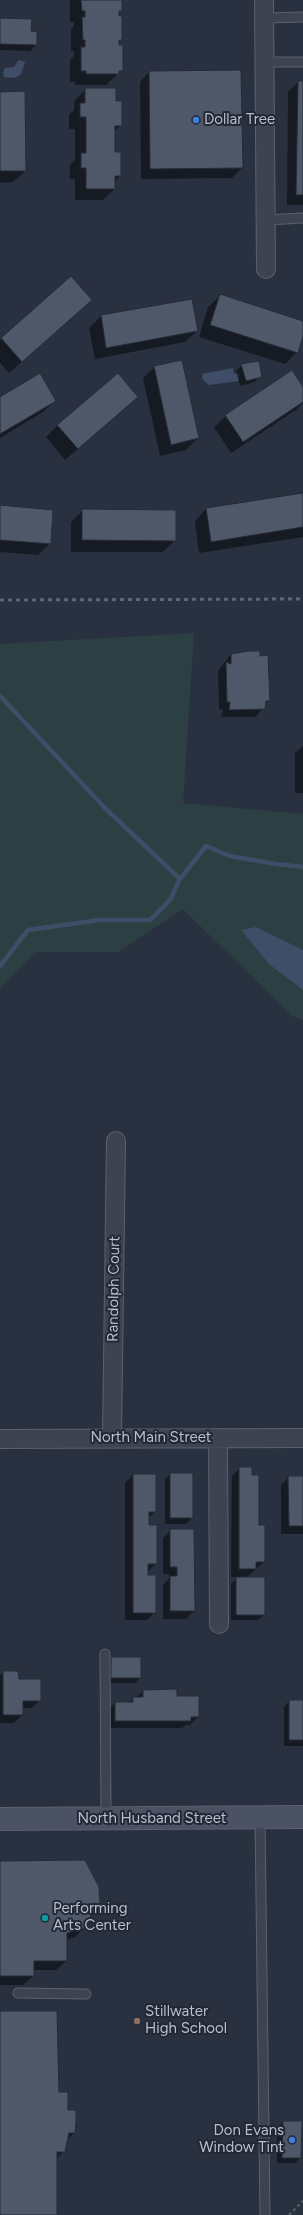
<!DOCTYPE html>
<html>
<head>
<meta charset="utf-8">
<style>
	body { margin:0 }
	canvas { display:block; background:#293140 }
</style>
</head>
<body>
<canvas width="303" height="2215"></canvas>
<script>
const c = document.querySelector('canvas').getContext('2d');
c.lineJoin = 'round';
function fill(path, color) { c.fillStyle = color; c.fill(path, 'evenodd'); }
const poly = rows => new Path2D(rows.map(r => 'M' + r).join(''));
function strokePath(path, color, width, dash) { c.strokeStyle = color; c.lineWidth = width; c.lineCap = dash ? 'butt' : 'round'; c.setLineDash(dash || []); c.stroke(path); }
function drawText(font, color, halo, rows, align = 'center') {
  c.font = font + ' Figtree,sans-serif'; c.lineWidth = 4; c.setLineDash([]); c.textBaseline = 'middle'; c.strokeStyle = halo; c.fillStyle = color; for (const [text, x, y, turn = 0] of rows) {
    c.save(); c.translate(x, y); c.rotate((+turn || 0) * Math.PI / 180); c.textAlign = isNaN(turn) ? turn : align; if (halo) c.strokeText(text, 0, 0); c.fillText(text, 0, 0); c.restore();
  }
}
fill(poly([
	[194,633,183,803,303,814,303,1020,292,1016,183,909,118,952,37,952,0,988,0,644]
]), '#2c3f42');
fill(poly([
	[19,60,25,62,21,74,15,78,4,77,3,72,5,68,14,67],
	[233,368,234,374,239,373,239,381,209,385,203,380,202,374],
	[256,927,303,950,303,990,269,964,241,930]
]), '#404d68');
fill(poly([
	[70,0,121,0,121,10,118,14,121,39,118,43,122,70,106,85,75,85,75,82,70,82,70,60,74,56,74,51,71,51,71,29,74,26,74,22,70,22],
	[0,19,30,32,36,45,30,51,0,50],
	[240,71,242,168,232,178,141,179,140,82,149,72],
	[298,82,303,82,303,205,287,205,288,92],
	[86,89,121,125,114,132,114,153,120,153,120,176,114,182,114,189,103,200,75,200,75,179,70,179,70,165,75,160,75,129,69,129,69,115,74,110,74,101],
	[0,93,25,171,13,182,0,183],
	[71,277,91,300,9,373,0,363,0,340],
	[220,296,303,322,303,333,297,352,285,364,199,337,208,307],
	[191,300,197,331,185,342,95,359,89,328,101,316],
	[242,365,260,376,255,382,240,386,236,371],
	[155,367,198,438,186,450,160,456,143,378],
	[303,389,303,403,297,409,231,453,214,427,226,416],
	[137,397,65,460,46,437,58,425],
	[0,398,55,400,43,412,0,438],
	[303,494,303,537,199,553,195,521,206,509],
	[0,506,50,543,38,555,0,552],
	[83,510,175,540,163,552,71,552,71,522],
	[231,654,269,700,256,717,221,717,223,710,219,709,218,671],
	[303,746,303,793,295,793,295,753],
	[240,1468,264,1562,246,1578,264,1615,258,1620,231,1620,231,1584,238,1577,231,1577,232,1476],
	[171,1474,192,1474,192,1518,186,1524,165,1524,165,1479],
	[133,1475,155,1511,148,1519,156,1564,147,1572,155,1612,147,1620,125,1620,125,1483],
	[289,1477,303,1477,303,1534,281,1534,281,1485],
	[171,1530,194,1611,186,1619,163,1619,163,1585,169,1578,169,1574,163,1574,163,1538],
	[111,1658,140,1678,135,1683,106,1683,106,1664],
	[3,1672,18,1680,40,1700,32,1708,22,1708,22,1715,14,1723,0,1723,0,1675],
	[144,1691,176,1697,198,1717,190,1725,186,1725,182,1728,107,1728,107,1711,115,1703,128,1703],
	[289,1701,303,1701,303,1746,284,1746,284,1707],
	[0,1862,94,1907,85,1927,75,1937,66,1940,66,1961,56,1970,33,1970,33,1976,23,1985,0,1985],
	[0,2013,58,2093,68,2111,74,2133,67,2140,64,2151,56,2159,56,2215,0,2215],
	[283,2122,301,2122,300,2158,295,2163,277,2163,277,2128]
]), '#0007');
strokePath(poly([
	[0,696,106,809,180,879],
	[0,966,28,930,99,920,150,920,170,900,180,879,206,846,230,856,276,864,303,867]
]), '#404d68', 4.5);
const building = poly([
	[81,0,122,0,122,11,119,11,119,16,122,16,122,40,119,40,119,45,123,45,123,71,119,71,119,74,86,74,86,71,81,71,81,47,85,47,85,40,83,40,82,17,85,17,85,11,82,11,81,0],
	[0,18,32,19,31,31,37,32,37,45,0,44,0,18],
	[241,70,243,168,150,169,149,71,241,70],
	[298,81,303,81,303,195,296,195,298,81],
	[85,88,116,88,116,101,122,101,122,126,115,126,115,152,121,152,121,176,115,176,115,189,86,189,86,168,81,168,81,153,86,153,86,117,80,117,80,103,85,103,85,88],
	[25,91,26,171,0,171,0,92,25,91],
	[71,276,92,300,22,362,1,338,71,276],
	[220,294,303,321,303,336,298,353,210,325,220,294],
	[192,299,198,331,106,348,101,315,192,299],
	[182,360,199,438,171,445,154,366,182,360],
	[259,361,262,377,246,381,241,364,259,361],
	[292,370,303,387,303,402,243,442,225,415,292,370],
	[40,373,56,401,0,434,0,397,40,373],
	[118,373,138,397,78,449,57,425,118,373],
	[303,493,303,527,211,542,206,508,303,493],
	[0,505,53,510,51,544,0,540,0,505],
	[82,509,176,510,176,541,82,540,82,509],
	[248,651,260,651,260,656,268,655,270,701,266,701,265,709,229,710,230,702,227,702,226,662,231,664,231,654,248,651],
	[239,1467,252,1467,252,1475,259,1475,259,1525,265,1525,265,1562,256,1562,256,1569,239,1569,239,1467],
	[170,1473,193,1473,193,1518,170,1518,170,1473],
	[133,1474,156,1474,156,1512,149,1512,149,1525,157,1525,157,1564,148,1564,148,1575,156,1575,156,1613,133,1613,133,1474],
	[288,1476,303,1476,303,1526,289,1526,288,1476],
	[170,1529,194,1529,195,1611,170,1611,170,1576,177,1576,177,1567,170,1567,170,1529],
	[236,1577,265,1577,265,1615,236,1615,236,1577],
	[111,1657,141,1657,141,1678,111,1678,111,1657],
	[3,1671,18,1671,19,1679,41,1679,41,1701,23,1701,23,1715,3,1715,3,1671],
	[177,1689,177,1696,199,1696,199,1717,191,1717,191,1721,115,1721,115,1702,133,1702,133,1697,143,1697,143,1690,177,1689],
	[289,1700,303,1700,303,1740,289,1740,289,1700],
	[85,1860,99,1887,100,1903,94,1908,86,1928,67,1933,67,1961,34,1961,34,1976,0,1976,0,1861,85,1860],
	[0,2011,57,2011,59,2092,68,2092,68,2110,76,2110,76,2122,75,2133,69,2133,65,2152,57,2152,57,2215,0,2215,0,2011],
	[283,2121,302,2121,301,2158,282,2158,283,2121]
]);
fill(building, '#4f5869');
strokePath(building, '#242a38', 1);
const lane = poly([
	[264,18,303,17],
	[264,62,303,62],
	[266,220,303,218],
	[105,1654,106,1819],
	[260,1818,265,2215],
	[18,1993,86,1994]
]);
const street = poly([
	[264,0,266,269],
	[112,1437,116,1141],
	[218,1438,219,1624],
	[0,1439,303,1438]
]);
const secondary = poly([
	[0,1819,303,1817]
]);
strokePath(lane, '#5b616e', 11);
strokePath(street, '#5b616e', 20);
strokePath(secondary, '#5b616e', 24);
strokePath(poly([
	[289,2215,303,2201]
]), '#4b5c60', 2.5, [3, 3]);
strokePath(lane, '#3d4350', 9);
strokePath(street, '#3d4350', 18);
strokePath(secondary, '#4b5263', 22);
strokePath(poly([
	[0,600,303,599]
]), '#5f6777', 3, [4, 4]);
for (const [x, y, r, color] of [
	[196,120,4,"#3f7fe0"],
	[45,1918,4,"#0f9aa8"],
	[137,2021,4,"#8d6e63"],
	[292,2140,4,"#3f7fe0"]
]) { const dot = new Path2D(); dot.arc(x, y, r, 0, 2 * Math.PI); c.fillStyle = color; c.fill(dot); strokePath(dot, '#222836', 1.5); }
drawText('15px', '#babfca', '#222836', [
	["Dollar Tree",204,120],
	["Performing",53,1909],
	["Arts Center",53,1926],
	["Stillwater",145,2012],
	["High School",145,2029],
	["Don Evans",284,2131,"right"],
	["Window Tint",284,2148,"right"]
], 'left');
drawText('15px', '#babfca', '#222836', [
	["Randolph Court",114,1289,-89],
	["North Main Street",151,1438],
	["North Husband Street",152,1819]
]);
</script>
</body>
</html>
